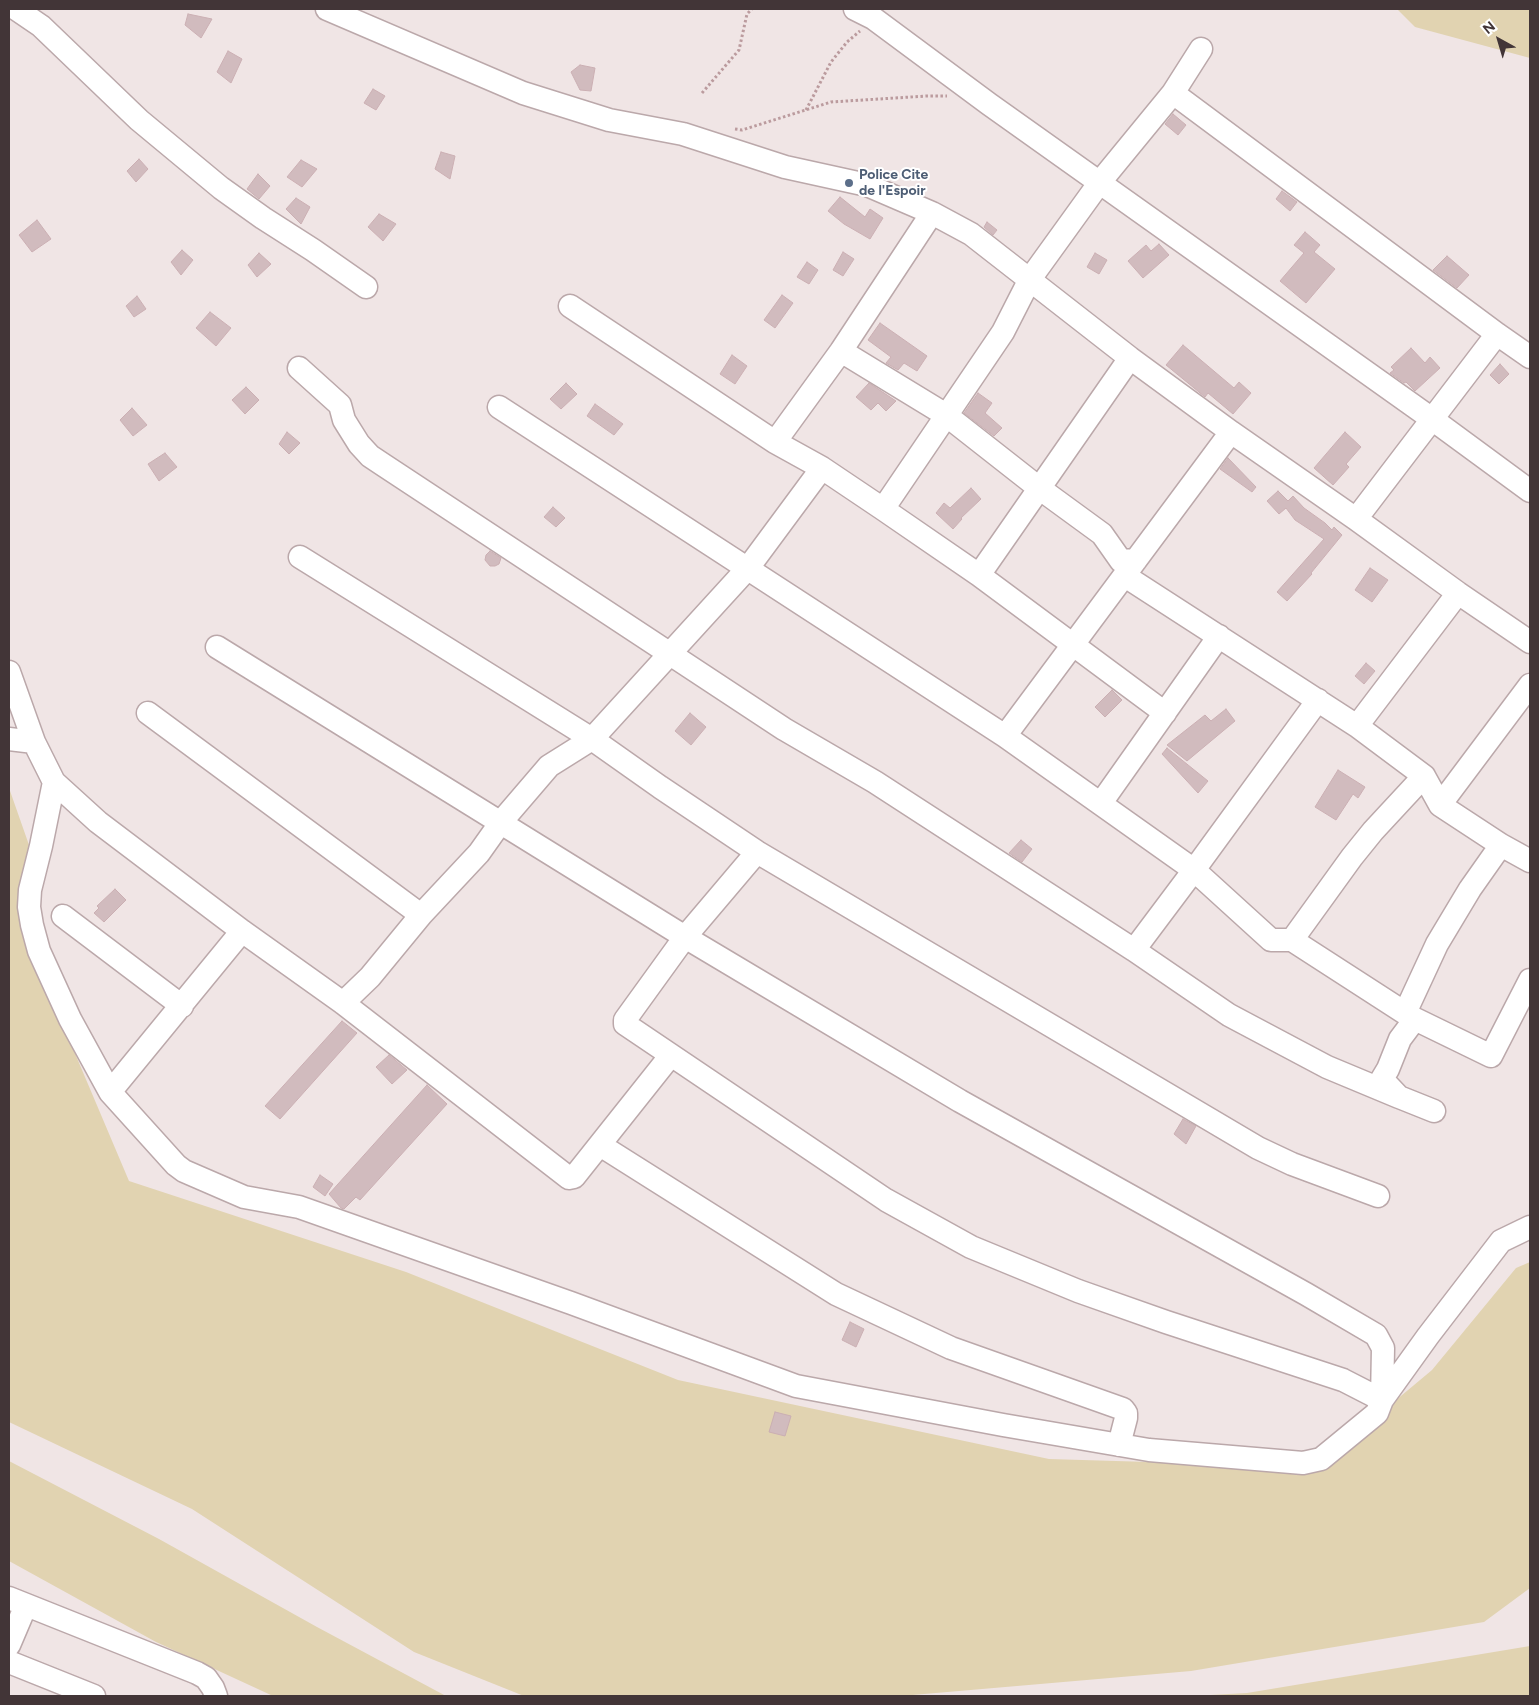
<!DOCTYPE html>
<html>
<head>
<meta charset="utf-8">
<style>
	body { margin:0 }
	#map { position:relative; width:1539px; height:1705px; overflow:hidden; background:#f0e5e5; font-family:Figtree,sans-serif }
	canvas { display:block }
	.frame { position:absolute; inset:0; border:10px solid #423537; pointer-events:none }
	.north { position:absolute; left:1474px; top:15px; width:50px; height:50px; -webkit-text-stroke:4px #fff; paint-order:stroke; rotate:321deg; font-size:14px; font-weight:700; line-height:20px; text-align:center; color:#423537 }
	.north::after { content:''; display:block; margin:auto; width:18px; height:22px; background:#423537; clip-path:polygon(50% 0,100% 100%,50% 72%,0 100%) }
</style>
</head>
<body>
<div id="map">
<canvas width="1539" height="1705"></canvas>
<div class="frame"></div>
<div class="north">N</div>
</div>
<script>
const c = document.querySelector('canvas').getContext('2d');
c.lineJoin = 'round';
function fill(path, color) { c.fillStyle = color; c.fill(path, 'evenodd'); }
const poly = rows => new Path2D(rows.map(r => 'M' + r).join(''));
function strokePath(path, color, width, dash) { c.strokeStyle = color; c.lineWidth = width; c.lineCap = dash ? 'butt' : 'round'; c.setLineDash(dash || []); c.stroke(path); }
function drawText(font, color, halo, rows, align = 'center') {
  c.font = font + ' Figtree,sans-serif'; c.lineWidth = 4; c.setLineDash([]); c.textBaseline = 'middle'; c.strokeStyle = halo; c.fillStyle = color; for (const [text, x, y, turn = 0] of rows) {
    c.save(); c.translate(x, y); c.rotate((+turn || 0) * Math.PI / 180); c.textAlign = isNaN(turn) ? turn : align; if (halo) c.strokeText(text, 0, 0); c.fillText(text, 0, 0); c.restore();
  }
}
fill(poly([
	[1397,9,1530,9,1530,58,1415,27],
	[9,788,29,845,49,992,129,1181,406,1272,678,1380,1049,1459,1316,1467,1432,1370,1516,1268,1530,1262,1530,1588,1484,1622,1191,1671,901,1696,524,1696,414,1652,192,1509,9,1422],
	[9,1461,159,1539,317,1627,446,1696,273,1696,156,1642,9,1561],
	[1530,1646,1530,1696,1192,1696,1247,1693]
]), '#e1d3b1');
const building = poly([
	[188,14,212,19,201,38,185,25,188,14],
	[228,51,242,59,231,83,217,72,228,51],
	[580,65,595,68,591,91,580,90,571,72,580,65],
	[373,89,385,96,376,110,364,103,373,89],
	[1173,114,1186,125,1178,135,1165,124,1173,114],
	[441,152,455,156,450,179,435,169,441,152],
	[139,159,148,169,136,182,127,171,139,159],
	[301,160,317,169,302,187,287,177,301,160],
	[258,174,270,186,259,199,247,189,258,174],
	[1282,191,1297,202,1290,211,1276,199,1282,191],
	[840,197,865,217,870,209,883,218,870,239,844,224,828,211,840,197],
	[296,198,310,207,301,224,286,209,296,198],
	[379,214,396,224,383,241,368,227,379,214],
	[37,220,51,239,32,252,19,235,37,220],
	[987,222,997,230,993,235,984,227,987,222],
	[1305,232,1320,245,1314,252,1335,269,1306,303,1280,281,1304,253,1294,245,1305,232],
	[1159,244,1169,255,1143,278,1128,261,1146,245,1151,251,1159,244],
	[182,250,193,260,181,275,171,262,182,250],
	[843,252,854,259,843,276,833,270,843,252],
	[259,253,271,264,257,277,248,265,259,253],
	[1095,253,1107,260,1099,274,1087,267,1095,253],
	[1447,256,1469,275,1457,288,1433,270,1447,256],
	[807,262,818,270,809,284,797,277,807,262],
	[782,295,793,303,775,328,764,320,782,295],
	[137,296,146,309,134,317,126,306,137,296],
	[210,312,231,328,216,346,196,328,210,312],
	[880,323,927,356,917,371,904,363,898,370,886,363,891,357,868,340,880,323],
	[1183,345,1234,388,1239,382,1251,393,1233,414,1208,393,1205,397,1166,365,1183,345],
	[1411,348,1425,363,1430,357,1440,368,1415,391,1406,382,1404,383,1390,373,1394,370,1391,367,1411,348],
	[732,355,747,366,735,384,720,374,732,355],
	[1500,364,1509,374,1499,384,1490,375,1500,364],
	[566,383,577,394,561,409,550,399,566,383],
	[869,383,896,401,886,411,878,403,871,410,856,397,869,383],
	[246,387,259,400,245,414,232,400,246,387],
	[978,393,992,403,985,413,1002,428,994,436,964,413,978,393],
	[595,404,623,424,614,435,587,416,595,404],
	[132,408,147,425,133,436,120,420,132,408],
	[287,432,300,443,289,454,279,444,287,432],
	[1345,432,1361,447,1346,464,1349,467,1333,485,1314,468,1345,432],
	[165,453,177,467,159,481,148,464,165,453],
	[1228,458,1256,487,1252,492,1220,469,1228,458],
	[971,488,981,499,961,518,962,519,953,529,936,513,944,503,950,508,971,488],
	[1278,491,1288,501,1293,496,1304,508,1325,523,1332,530,1334,527,1342,535,1311,573,1312,574,1287,601,1277,592,1324,539,1295,520,1286,508,1279,514,1267,501,1278,491],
	[553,507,565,518,556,527,544,517,553,507],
	[490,551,501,558,499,564,495,566,490,566,485,560,486,555,490,551],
	[1370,568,1388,580,1372,602,1355,590,1370,568],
	[1366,663,1375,671,1364,684,1355,676,1366,663],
	[1112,690,1122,700,1105,717,1095,707,1112,690],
	[1226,709,1235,721,1187,761,1167,745,1205,715,1211,721,1226,709],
	[690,713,706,727,691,745,675,731,690,713],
	[1167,748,1208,781,1198,793,1162,754,1167,748],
	[1338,770,1365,787,1358,798,1353,794,1336,820,1315,807,1338,770],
	[1021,840,1032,849,1022,862,1009,853,1021,840],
	[115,889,126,900,104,922,94,913,99,908,97,906,115,889],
	[342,1021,357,1033,280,1119,265,1106,342,1021],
	[389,1055,407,1070,392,1084,376,1067,389,1055],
	[427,1085,447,1104,360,1200,356,1197,344,1209,341,1208,329,1194,427,1085],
	[1183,1119,1196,1126,1186,1144,1174,1134,1183,1119],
	[320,1175,333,1184,325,1196,313,1187,320,1175],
	[850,1322,864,1329,856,1347,842,1340,850,1322],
	[775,1412,791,1416,785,1436,769,1432,775,1412]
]);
fill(building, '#d1bbbe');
strokePath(building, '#cbafb3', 1);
const minor = poly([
	[16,9,41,26,139,120,221,188,263,218,313,250,366,287],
	[327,9,523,93,609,120,683,134,785,167,867,185,932,213,971,234,1130,358,1231,432,1356,519,1458,593,1530,642],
	[855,9,873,18,989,104,1432,419,1530,491],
	[1173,93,1497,334,1530,357],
	[570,306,775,442,822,468,883,509,979,575,1165,713],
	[841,351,946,415,1039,488,1102,534,1121,561,1136,560],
	[299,368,340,405,344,420,359,444,370,456,382,464,784,729,875,782,1134,950,1229,1015,1327,1067,1399,1097],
	[499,407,1005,736,1194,870,1271,940,1292,940,1405,1013],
	[775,442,841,351,932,213],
	[883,509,1003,332,1030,279,1100,182,1173,93,1201,49],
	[1356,519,1497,334],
	[300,557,592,739,660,787,757,852,1258,1148,1292,1164,1378,1196],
	[979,575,1130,358],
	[1125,576,1357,726,1424,776,1440,805,1501,845,1530,861],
	[217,647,685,937,960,1101,1306,1294,1376,1335,1383,1348,1382,1400,1343,1380,1166,1322,1078,1291,971,1247,886,1200,625,1024,625,1020,685,937,757,852],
	[9,672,34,742,54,782,41,846,30,890,29,907,32,925,39,951,70,1019,110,1092,176,1165,184,1171,244,1197,299,1207,571,1303,796,1386,1003,1425,1149,1450,1303,1463,1321,1459,1377,1413,1382,1400,1428,1336,1501,1241,1530,1227],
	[148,713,421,915],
	[1357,726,1458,593],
	[1005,736,1231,432],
	[9,739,34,742],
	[54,782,98,822,242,931,343,1003,569,1178,574,1177,671,1055],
	[1101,803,1219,636],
	[1440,805,1530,685],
	[63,916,182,1006],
	[1292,940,1352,857,1373,831,1424,776],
	[1134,950,1194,870,1318,700],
	[343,1003,370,977,421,915,479,853,501,822,549,766,592,739,748,568,822,468],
	[1415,1019,1491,1056,1530,980],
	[110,1092,242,931],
	[1434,1111,1399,1097,1382,1079,1388,1069,1400,1039,1415,1019,1405,1013,1437,944,1470,889,1501,845],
	[600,1145,836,1294,951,1348,1123,1409,1126,1413,1126,1418,1119,1445],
	[9,1598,197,1673,206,1678,213,1688,216,1696],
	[9,1645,26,1605],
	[9,1662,94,1696]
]);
strokePath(minor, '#bba8aa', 25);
strokePath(poly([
	[702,93,739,50,747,14,752,9],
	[806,110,831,62,847,42,860,31],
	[735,129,742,130,831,102,927,96,947,96]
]), '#bb9b9e', 3, [2.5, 2.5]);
strokePath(minor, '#fff', 22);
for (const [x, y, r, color] of [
	[849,183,5,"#5c6f8a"]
]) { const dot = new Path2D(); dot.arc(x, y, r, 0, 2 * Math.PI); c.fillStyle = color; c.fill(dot); strokePath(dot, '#fff', 2); }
drawText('bold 14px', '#4e5e75', '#fff', [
	["Police Cite",859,175],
	["de l'Espoir",859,191]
], 'left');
</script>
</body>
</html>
